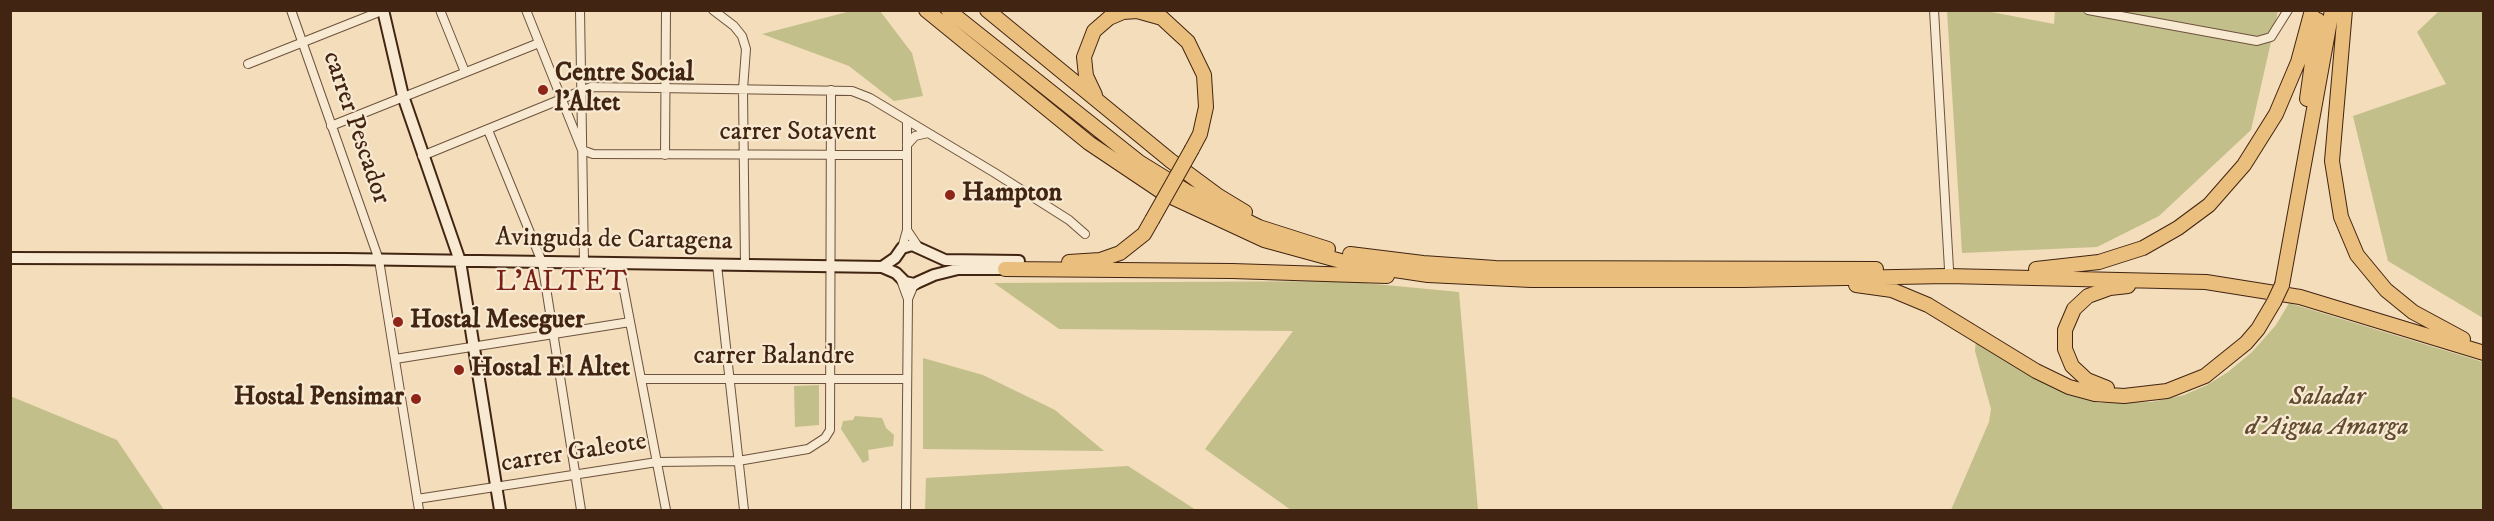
<!DOCTYPE html>
<html>
<head>
<meta charset="utf-8">
<style>
	body { margin:0 }
	#map { position:relative; width:2494px; height:521px; overflow:hidden; background:#f3ddba; font-family:"IM FELL DW Pica",serif }
	canvas { display:block }
	.frame { position:absolute; inset:0; border:12px solid #422412; pointer-events:none }
</style>
</head>
<body>
<div id="map">
<canvas width="2494" height="521"></canvas>
<div class="frame"></div>
</div>
<script>
const c = document.querySelector('canvas').getContext('2d');
c.lineJoin = 'round';
function fill(path, color) { c.fillStyle = color; c.fill(path, 'evenodd'); }
const poly = rows => new Path2D(rows.map(r => 'M' + r).join(''));
function strokePath(path, color, width, dash) { c.strokeStyle = color; c.lineWidth = width; c.lineCap = dash ? 'butt' : 'round'; c.setLineDash(dash || []); c.stroke(path); }
function drawText(font, color, halo, rows, align = 'center') {
  c.font = font + ' "IM FELL DW Pica",serif'; c.lineWidth = 4.5; c.setLineDash([]); c.textBaseline = 'middle'; c.strokeStyle = halo; c.fillStyle = color; for (const [text, x, y, turn = 0] of rows) {
    c.save(); c.translate(x, y); c.rotate((+turn || 0) * Math.PI / 180); c.textAlign = isNaN(turn) ? turn : align; if (halo) c.strokeText(text, 0, 0); c.fillText(text, 0, 0); c.restore();
  }
}
fill(poly([
	[2440,10,2483,11,2483,318,2388,261,2353,116,2446,84,2417,32],
	[851,11,880,11,912,53,923,96,894,101,849,66,762,34],
	[1947,11,1986,11,2054,24,2055,11,2278,11,2251,130,2159,216,2097,247,1962,253],
	[1343,281,1459,292,1478,510,1291,510,1205,449,1293,331,1059,329,994,283],
	[2289,303,2483,362,2483,510,1951,510,1989,422,1991,409,1975,351,1976,338,2055,389,2099,403,2152,402,2184,395,2207,385,2228,372,2252,352,2276,325],
	[923,358,983,375,1055,410,1104,451,923,449],
	[819,385,819,425,795,427,794,386],
	[10,396,117,440,164,510,11,510],
	[855,416,882,418,886,428,894,435,893,446,868,450,869,460,863,463,841,429,843,421,853,420],
	[1128,466,1196,510,925,510,926,478]
]), '#c2bf8b');
const street = poly([
	[291,10,379,260,419,510],
	[440,10,465,72],
	[526,10,582,150,593,154,906,155],
	[580,10,584,263],
	[713,10,734,26,742,36,746,49,743,89,745,266],
	[1934,10,1949,269],
	[2088,10,2257,41,2271,37,2288,10],
	[248,64,384,10],
	[331,126,539,43],
	[488,130,542,262,581,510],
	[907,145,915,136,928,133],
	[665,155,666,10],
	[422,156,591,87,852,91,870,98,995,173,1069,220,1085,234],
	[907,230,907,121],
	[902,248,907,230,917,245],
	[619,264,666,510],
	[717,265,744,510],
	[901,280,908,299,913,287,918,283],
	[395,359,630,322],
	[641,379,907,379],
	[417,499,657,462,738,461,808,449,825,438,830,430,831,90],
	[906,510,908,299]
]);
const secondary = poly([
	[383,10,403,96,460,261,500,510],
	[10,258,345,259,882,267,896,273,905,282,914,284,934,275,958,269,1005,269],
	[882,267,895,258,902,248,912,245,945,260,1019,261]
]);
const highway = poly([
	[926,10,1089,143,1165,194,1264,240,1348,263,1428,275,1531,280,1743,280,1947,276,2206,282,2300,297,2484,353],
	[948,10,1139,162,1186,191,1259,227,1328,249],
	[987,10,1171,161,1217,195,1245,212],
	[2345,10,2332,161,2341,217,2357,255,2386,290,2413,312,2463,339],
	[1095,95,1086,76,1084,57,1094,31,1109,18,1123,12,1137,11,1162,18,1188,42,1204,75,1206,107,1200,134,1192,149],
	[2307,99,2318,20],
	[1350,254,1423,263,1495,268,1876,269],
	[1069,262,1100,260,1120,253,1144,234,1152,220],
	[1005,269,1232,271,1387,276],
	[2036,269,2099,262,2143,248,2178,228,2209,205,2244,165,2276,114,2298,62,2312,10],
	[1856,285,1892,290,1928,305,2036,371,2069,387,2095,394,2124,396,2167,391,2205,376,2246,343,2258,329,2274,302],
	[2282,285,2332,10],
	[2107,388,2087,380,2072,366,2065,349,2065,330,2074,309,2088,296,2110,288,2128,286]
]);
strokePath(street, '#6e523c', 10);
strokePath(secondary, '#422412', 14);
strokePath(highway, '#422412', 16);
strokePath(street, '#f7e9d2', 8);
strokePath(secondary, '#f7e9d2', 10);
strokePath(highway, '#eabe7d', 14);
const highwayBridge = poly([
	[1152,220,1192,149],
	[2274,302,2282,285]
]);
strokePath(highwayBridge, '#422412', 16, []);
strokePath(highwayBridge, '#eabe7d', 14);
for (const [x, y, r, color] of [
	[543,90,6,"#8f2418"],
	[950,195,6,"#8f2418"],
	[398,322,6,"#8f2418"],
	[459,370,6,"#8f2418"],
	[416,399,6,"#8f2418"]
]) { const dot = new Path2D(); dot.arc(x, y, r, 0, 2 * Math.PI); c.fillStyle = color; c.fill(dot); strokePath(dot, '#f7e9d2', 2); }
drawText('bold 26px', '#422412', '#f7e9d2', [
	["Centre Social",555,75],
	["l'Altet",555,105],
	["Hampton",962,195],
	["Hostal Meseguer",410,322],
	["Hostal El Altet",471,370],
	["Hostal Pensimar",404,399,"right"]
], 'left');
drawText('26px', '#422412', '#f7e9d2', [
	["carrer Pescador",355,128,71],
	["carrer Sotavent",798,134],
	["Avinguda de Cartagena",614,241,1],
	["carrer Balandre",774,358],
	["carrer Galeote",574,454,-9]
]);
drawText('italic 26px', '#624b30', '#f7e9d2', [
	["Saladar",2327,399],
	["d’Aigua Amarga",2327,429]
]);
c.letterSpacing = '1.5px';
drawText('28px', '#7a1f14', '#f7e9d2', [
	["L'ALTET",562,284]
]);
c.letterSpacing = '0px';
</script>
</body>
</html>
